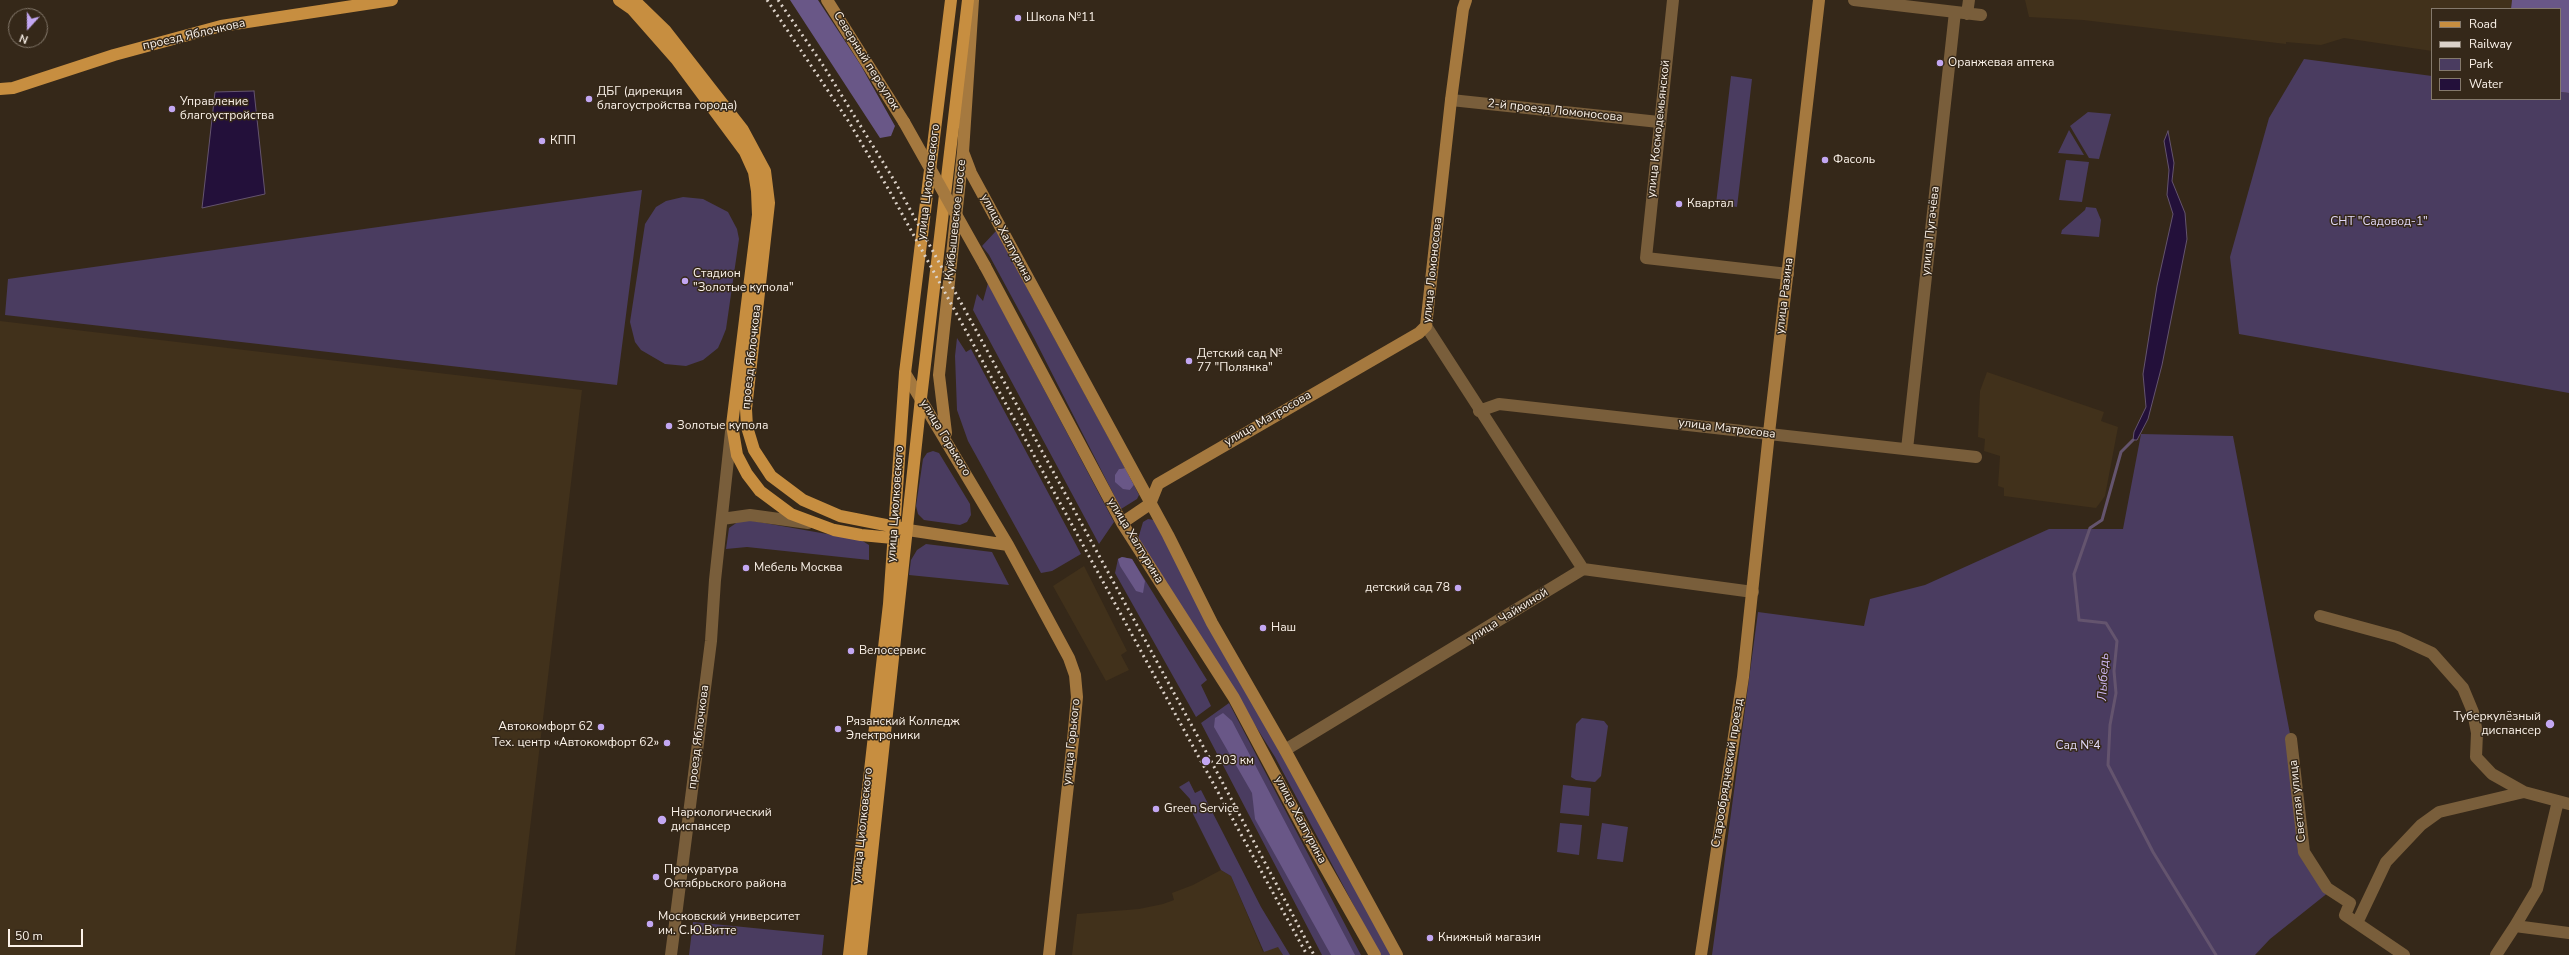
<!DOCTYPE html>
<html>
<head>
<meta charset="utf-8">
<style>
	body { margin:0 }
	#map { position:relative; width:2569px; height:955px; overflow:hidden; background:#352819; font-family:"Nunito Sans",sans-serif }
	canvas { display:block }
	.legend { position:absolute; left:2431px; top:8px; width:130px; height:92px; box-sizing:border-box; background:#352819; border:1px solid #84796c; margin:0; padding:5px 7px; list-style:none; font-size:12px; color:#fbf2e9 }
	.legend li { display:flex; align-items:center; gap:8px; height:20px }
	.legend b { width:20px; border:1px solid #84796c }
	.north { position:absolute; left:8px; top:8px; width:40px; height:40px; box-sizing:border-box; background:#352819; border:1px solid #84796c; border-radius:50%; rotate:201deg; font-size:11px; font-weight:700; line-height:16px; text-align:center; color:#fbf2e9 }
	.north::after { content:''; display:block; margin:auto; width:14px; height:18px; background:#c3a7f2; clip-path:polygon(50% 0,100% 100%,50% 72%,0 100%) }
	.scale { position:absolute; left:8px; top:929px; width:75px; height:18px; box-sizing:border-box; border:2px solid #fbf2e9; border-top:0; padding-left:5px; font-size:12px; line-height:14px; white-space:nowrap; color:#fbf2e9; -webkit-text-stroke:3px #352819; paint-order:stroke }
</style>
</head>
<body>
<div id="map">
<canvas width="2569" height="955"></canvas>
<ul class="legend">
<li><b style="height:5px;background:#c78e40"></b>Road</li>
<li><b style="height:5px;background:#dcd2c9"></b>Railway</li>
<li><b style="height:11px;background:#4a3c60"></b>Park</li>
<li><b style="height:11px;background:#23103a"></b>Water</li>
</ul>
<div class="north">N</div>
<div class="scale">50 m</div>
</div>
<script>
const c = document.querySelector('canvas').getContext('2d');
c.lineJoin = 'round';
function fill(path, color) { c.fillStyle = color; c.fill(path, 'evenodd'); }
const poly = rows => new Path2D(rows.map(r => 'M' + r).join(''));
function strokePath(path, color, width, dash) { c.strokeStyle = color; c.lineWidth = width; c.lineCap = dash ? 'butt' : 'round'; c.setLineDash(dash || []); c.stroke(path); }
function drawText(font, color, halo, rows, align = 'center') {
  c.font = font + ' "Nunito Sans",sans-serif'; c.lineWidth = 3; c.setLineDash([]); c.textBaseline = 'middle'; c.strokeStyle = halo; c.fillStyle = color; for (const [text, x, y, turn = 0] of rows) {
    c.save(); c.translate(x, y); c.rotate((+turn || 0) * Math.PI / 180); c.textAlign = isNaN(turn) ? turn : align; if (halo) c.strokeText(text, 0, 0); c.fillText(text, 0, 0); c.restore();
  }
}
fill(poly([
	[2025,0,2512,0,2511,9,2432,9,2432,51,2344,38,2321,45,2286,42,2286,44,2083,20,2029,17],
	[0,321,582,390,515,955,0,955],
	[1987,372,2104,412,2101,421,2118,427,2105,496,2096,508,2004,496,2004,488,1998,486,2000,456,1984,451,1985,439,1978,437,1980,391],
	[1084,566,1127,651,1121,655,1129,670,1106,681,1053,586],
	[1221,870,1231,876,1263,952,1278,946,1283,955,1072,955,1077,914,1139,909,1163,904,1174,900,1172,893,1193,885]
]), '#41311b');
fill(poly([
	[2304,59,2432,76,2432,99,2560,99,2560,92,2569,93,2569,393,2239,334,2230,257,2269,118],
	[1731,76,1752,79,1737,207,1716,204],
	[2088,112,2111,114,2099,159,2089,158,2070,126],
	[2069,130,2084,155,2058,153],
	[2066,160,2089,162,2082,202,2059,200],
	[642,190,617,385,5,315,8,279],
	[683,197,703,199,728,212,737,229,739,239,726,329,722,339,718,348,703,360,686,366,665,364,641,350,635,342,630,322,645,224,656,207,666,201],
	[2086,207,2096,208,2101,220,2099,237,2061,234,2062,230,2085,210],
	[996,231,1125,468,1119,469,1130,490,1134,485,1139,495,1137,499,1121,509,1034,338,989,255,982,246],
	[988,283,1114,522,1099,544,973,310,977,294,983,301],
	[957,338,966,352,971,349,1081,554,1052,571,1041,573,968,441,957,410,955,356],
	[2141,434,2233,436,2291,739,2304,852,2329,892,2270,939,2255,955,1712,955,1758,612,1864,626,1870,599,1925,585,2049,529,2123,529],
	[933,451,939,453,970,504,971,515,967,522,960,525,924,520,918,514,916,506,923,459,927,453],
	[742,519,861,540,869,545,869,560,747,547,726,549,729,528],
	[1148,519,1154,520,1391,955,1380,955,1275,757,1138,539,1143,522],
	[926,544,992,552,1009,585,909,575,911,560,917,550],
	[1122,557,1132,559,1207,680,1201,685,1211,706,1196,717,1115,573,1118,559],
	[1229,703,1361,955,1322,955,1201,723],
	[1582,718,1604,721,1608,726,1601,776,1595,782,1576,780,1571,777,1576,724],
	[1189,781,1195,793,1201,790,1261,907,1290,955,1283,955,1278,947,1264,952,1231,876,1221,870,1193,814,1190,799,1179,787],
	[1563,785,1591,788,1589,816,1560,813],
	[1560,823,1582,825,1579,855,1557,852],
	[1602,823,1628,827,1623,862,1597,859],
	[693,922,824,935,822,955,689,955]
]), '#4a3c60');
fill(poly([
	[790,0,818,0,860,64,895,126,891,136,880,138],
	[2512,0,2569,0,2569,93,2560,92,2560,9,2511,9],
	[1125,468,1134,485,1130,490,1123,489,1115,482,1115,475,1119,469],
	[1122,557,1132,559,1145,581,1143,593,1136,591,1120,566,1118,559],
	[1223,713,1232,721,1355,955,1331,955,1255,819,1252,793,1214,727,1215,718]
]), '#695787');
const water = poly([
	[254,91,265,194,202,208,215,92,254,91],
	[2168,131,2174,163,2172,181,2185,213,2187,239,2162,365,2148,419,2137,440,2133,440,2134,432,2146,407,2143,374,2157,286,2173,214,2167,195,2169,170,2164,141,2168,131]
]);
fill(water, '#23103a');
strokePath(water, '#64546e', 1);
strokePath(poly([
	[2133,440,2121,452,2102,520,2090,528,2074,574,2079,620,2106,623,2117,641,2114,671,2116,693,2110,725,2108,765,2153,852,2216,955]
]), '#64546e', 3);
strokePath(poly([
	[1673,0,1646,258,1788,274],
	[1854,0,1981,15],
	[1967,14,1969,0],
	[1451,100,1659,122],
	[1426,326,1583,569],
	[1479,411,1499,404,1976,457],
	[1907,449,1955,12],
	[722,519,750,515,808,523],
	[2320,616,2397,637,2432,653,2463,688,2473,712,2477,733,2476,757,2492,774,2524,792,2569,804],
	[2291,739,2304,852,2327,888,2350,903,2345,915,2404,955],
	[1285,750,1583,569,1753,592],
	[2357,923,2386,862,2421,825,2439,812,2524,792],
	[2515,926,2537,889,2558,801],
	[671,955,711,641,715,580,731,432],
	[2496,955,2515,926,2569,933]
]), '#795e3b', 12);
strokePath(poly([
	[827,0,904,122],
	[963,152,971,173,1168,535,1212,623,1285,750,1397,955],
	[985,266,1122,523,1234,698,1308,837,1375,955],
	[905,373,1008,545,1069,658,1075,675,1077,697,1073,740,1049,955],
	[946,433,939,375,963,152,973,0],
	[1122,523,1150,504,1158,484,1419,333,1426,326,1451,100,1463,9,1466,0],
	[908,530,1008,545],
	[1701,955,1743,677,1769,433,1819,0]
]), '#a5793f', 12);
strokePath(poly([
	[619,0,632,9,676,59,745,152,754,172,757,191,758,215,732,425,737,455,747,474,760,491,791,514,834,530,861,535,893,538],
	[634,0,665,30,743,130,765,171,769,203,746,409,747,427,754,450,771,476,803,500,840,516,901,528],
	[0,89,13,88,114,55,221,26,392,0],
	[849,955,889,604,905,373,951,0],
	[861,955,921,398,968,0]
]), '#c78e40', 12);
strokePath(poly([
	[767,0,849,122,889,190,1307,955],
	[778,0,821,62,894,180,1210,759,1314,955]
]), '#dcd2c9', 3, [2, 4]);
strokePath(poly([
	[904,122,985,266]
]), '#a5793f', 12);
for (const [x, y, r, color] of [
	[1018,18,4,"#c3a7f2"],
	[1940,63,4,"#c3a7f2"],
	[589,99,4,"#c3a7f2"],
	[172,109,4,"#c3a7f2"],
	[542,141,4,"#c3a7f2"],
	[1825,160,4,"#c3a7f2"],
	[1679,204,4,"#c3a7f2"],
	[685,281,4,"#c3a7f2"],
	[1189,361,4,"#c3a7f2"],
	[669,426,4,"#c3a7f2"],
	[746,568,4,"#c3a7f2"],
	[1458,588,4,"#c3a7f2"],
	[1263,628,4,"#c3a7f2"],
	[851,651,4,"#c3a7f2"],
	[2550,724,5,"#c3a7f2"],
	[601,727,4,"#c3a7f2"],
	[838,729,4,"#c3a7f2"],
	[667,743,4,"#c3a7f2"],
	[1206,761,5,"#c3a7f2"],
	[1156,809,4,"#c3a7f2"],
	[662,820,5,"#c3a7f2"],
	[656,877,4,"#c3a7f2"],
	[650,924,4,"#c3a7f2"],
	[1430,938,4,"#c3a7f2"]
]) { const dot = new Path2D(); dot.arc(x, y, r, 0, 2 * Math.PI); c.fillStyle = color; c.fill(dot); strokePath(dot, '#352819', 1.5); }
drawText('12px', '#fbf2e9', '#352819', [
	["Школа №11",1026,18],
	["Оранжевая аптека",1948,63],
	["ДБГ (дирекция",597,92],
	["благоустройства города)",597,106],
	["Управление",180,102],
	["благоустройства",180,116],
	["КПП",550,141],
	["Фасоль",1833,160],
	["Квартал",1687,204],
	["Стадион",693,274],
	["\"Золотые купола\"",693,288],
	["Детский сад №",1197,354],
	["77 \"Полянка\"",1197,368],
	["Золотые купола",677,426],
	["Мебель Москва",754,568],
	["детский сад 78",1450,588,"right"],
	["Наш",1271,628],
	["Велосервис",859,651],
	["Туберкулёзный",2541,717,"right"],
	["диспансер",2541,731,"right"],
	["Рязанский Колледж",846,722],
	["Электроники",846,736],
	["Автокомфорт 62",593,727,"right"],
	["Тех. центр «Автокомфорт 62»",659,743,"right"],
	["203 км",1215,761],
	["Green Service",1164,809],
	["Наркологический",671,813],
	["диспансер",671,827],
	["Прокуратура",664,870],
	["Октябрьского района",664,884],
	["Московский университет",658,917],
	["им. С.Ю.Витте",658,931],
	["Книжный магазин",1438,938]
], 'left');
drawText('12px', '#fbf2e9', '#352819', [
	["проезд Яблочкова",194,35,-13],
	["Северный переулок",866,61,58],
	["2-й проезд Ломоносова",1555,111,6],
	["улица Космодемьянской",1659,129,-84],
	["улица Циолковского",929,182,-83],
	["Куйбышевское шоссе",956,220,-84],
	["улица Пугачёва",1931,231,-84],
	["улица Халтурина",1006,238,62],
	["улица Ломоносова",1433,270,-84],
	["улица Разина",1785,296,-83],
	["проезд Яблочкова",752,357,-84],
	["улица Матросова",1268,419,-30],
	["улица Матросова",1727,429,7],
	["улица Горького",945,438,59],
	["улица Циолковского",896,504,-86],
	["улица Халтурина",1135,541,59],
	["улица Чайкиной",1508,616,-32],
	["проезд Яблочкова",699,737,-83],
	["улица Горького",1072,742,-84],
	["Старообрядческий проезд",1728,773,-81],
	["Светлая улица",2298,801,-96],
	["улица Халтурина",1300,820,62],
	["улица Циолковского",863,826,-84]
]);
drawText('12px', '#e2d8f7', '#352819', [
	["СНТ \"Садовод-1\"",2379,222],
	["Сад №4",2078,746]
]);
drawText('italic 13px', '#ceb8f4', '#352819', [
	["Лыбедь",2104,677,-87]
]);
</script>
</body>
</html>
